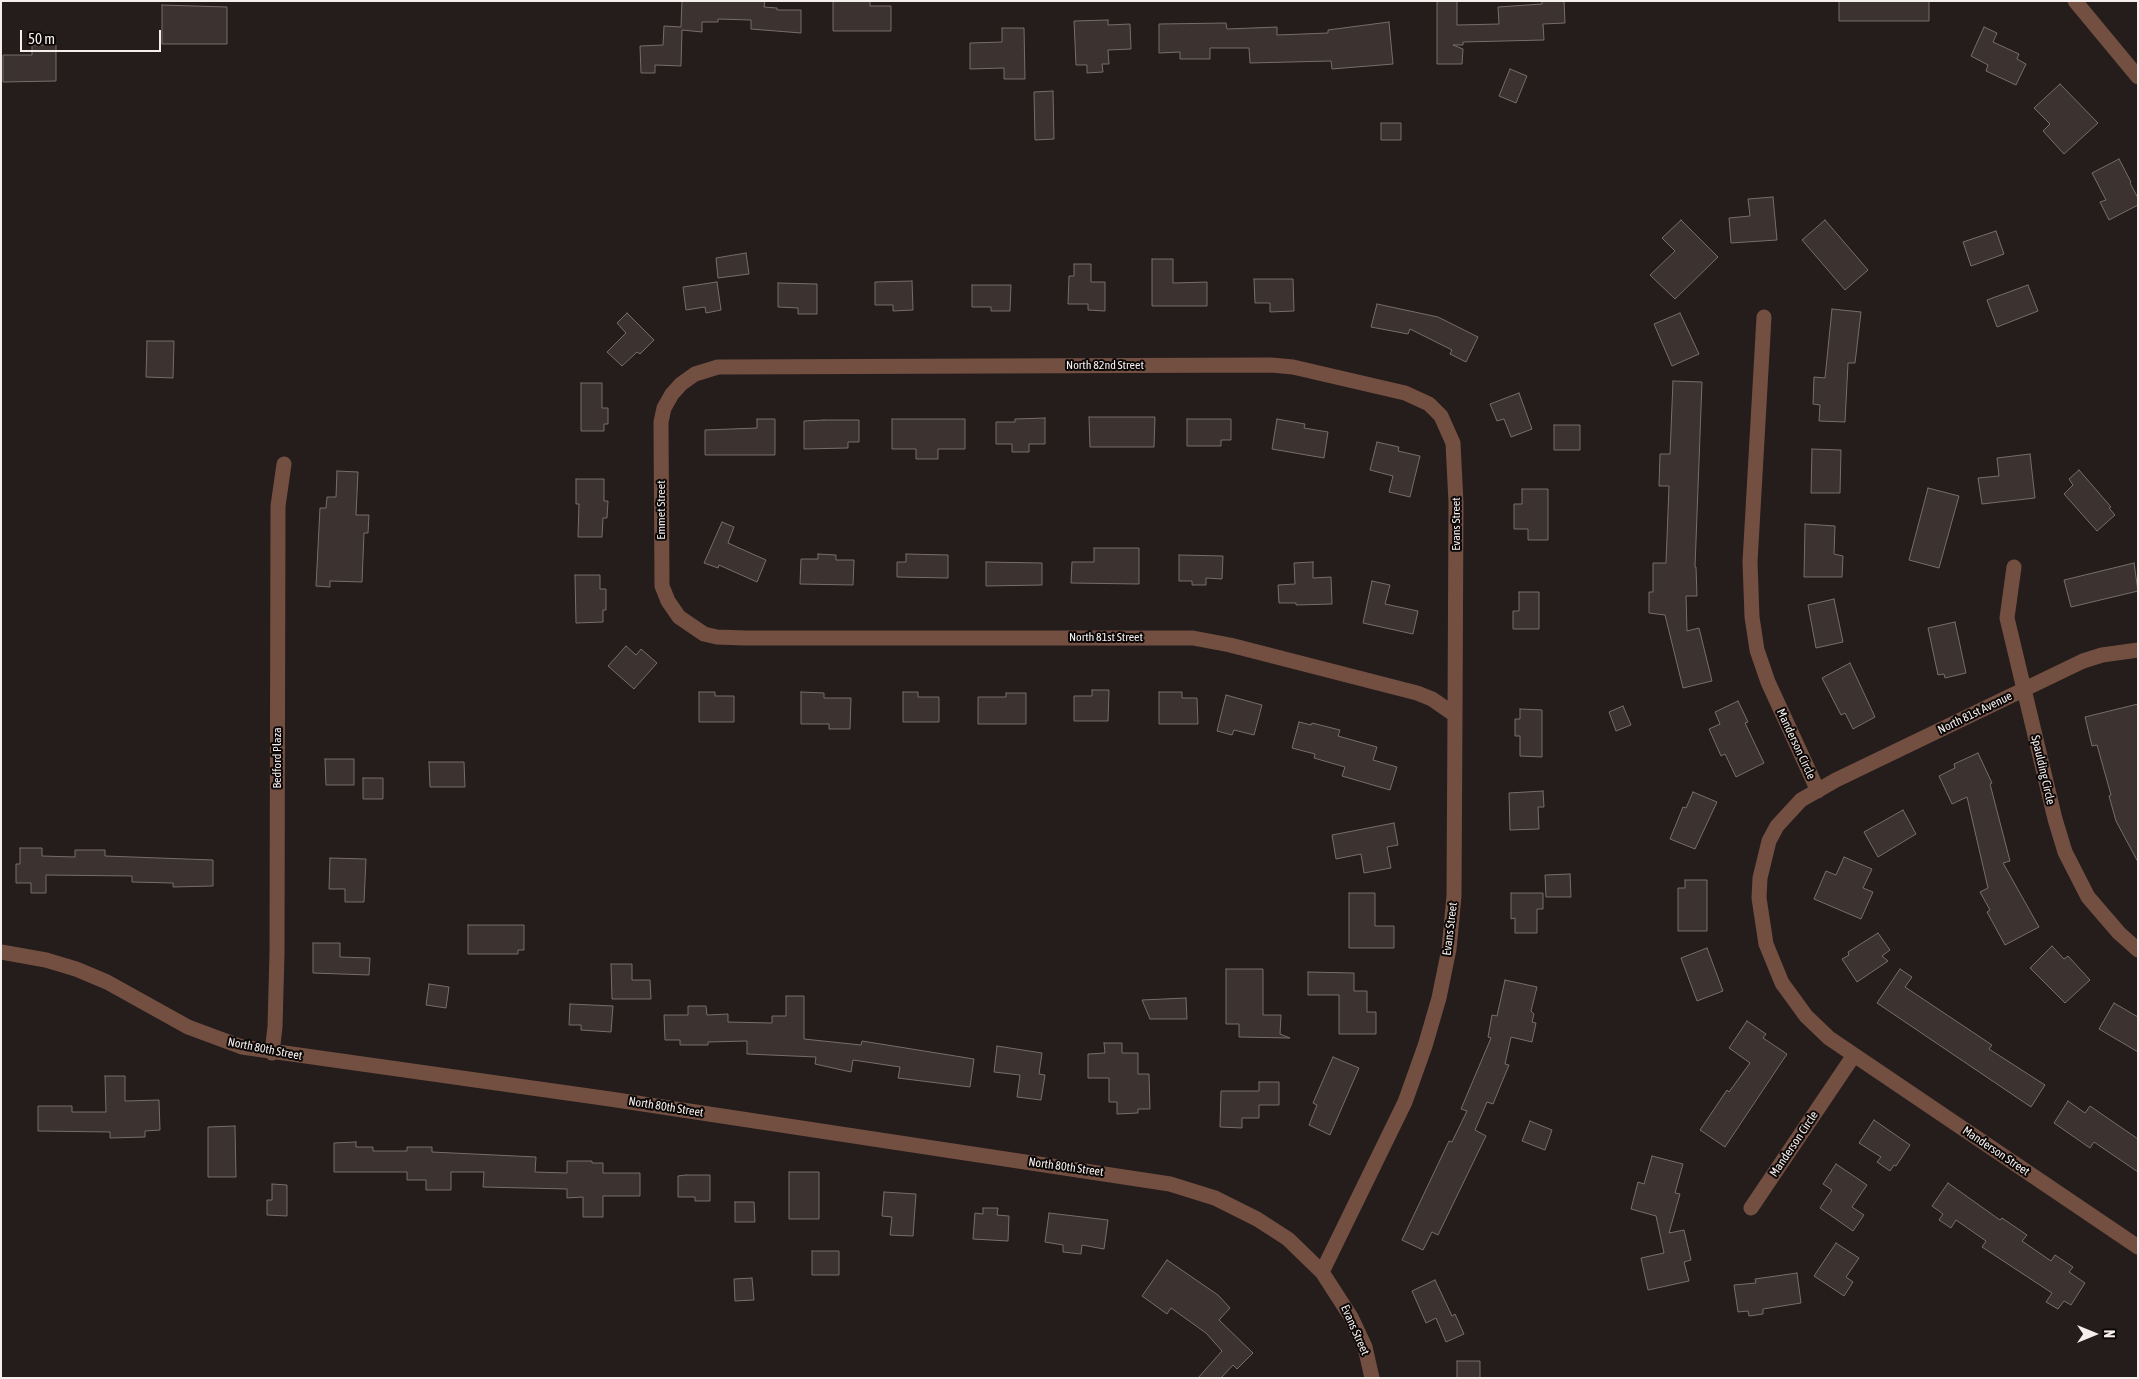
<!DOCTYPE html>
<html>
<head>
<meta charset="utf-8">
<style>
	body { margin:0 }
	#map { position:relative; width:2139px; height:1379px; overflow:hidden; background:#251d1b; font-family:"Asap Condensed",sans-serif }
	canvas { display:block }
	.frame { position:absolute; inset:0; border:2px solid #f4eeec; pointer-events:none }
	.north { position:absolute; left:2069px; top:1309px; width:50px; height:50px; -webkit-text-stroke:4px #0c0807; paint-order:stroke; rotate:90deg; font-size:14px; font-weight:700; line-height:20px; text-align:center; color:#f4eeec }
	.north::after { content:''; display:block; margin:auto; width:18px; height:22px; background:#f4eeec; clip-path:polygon(50% 0,100% 100%,50% 72%,0 100%) }
	.scale { position:absolute; left:20px; top:30px; width:141px; height:22px; box-sizing:border-box; border:2px solid #f4eeec; border-top:0; padding-left:6px; font-size:15px; line-height:18px; white-space:nowrap; color:#f4eeec; -webkit-text-stroke:4px #0c0807; paint-order:stroke }
</style>
</head>
<body>
<div id="map">
<canvas width="2139" height="1379"></canvas>
<div class="frame"></div>
<div class="north">N</div>
<div class="scale">50 m</div>
</div>
<script>
const c = document.querySelector('canvas').getContext('2d');
c.lineJoin = 'round';
function fill(path, color) { c.fillStyle = color; c.fill(path, 'evenodd'); }
const poly = rows => new Path2D(rows.map(r => 'M' + r).join(''));
function strokePath(path, color, width, dash) { c.strokeStyle = color; c.lineWidth = width; c.lineCap = dash ? 'butt' : 'round'; c.setLineDash(dash || []); c.stroke(path); }
function drawText(font, color, halo, rows, align = 'center') {
  c.font = font + ' "Asap Condensed",sans-serif'; c.lineWidth = 4; c.setLineDash([]); c.textBaseline = 'middle'; c.strokeStyle = halo; c.fillStyle = color; for (const [text, x, y, turn = 0] of rows) {
    c.save(); c.translate(x, y); c.rotate((+turn || 0) * Math.PI / 180); c.textAlign = isNaN(turn) ? turn : align; if (halo) c.strokeText(text, 0, 0); c.fillText(text, 0, 0); c.restore();
  }
}
const building = poly([
	[682,1,765,1,764,7,777,8,777,10,801,10,801,33,751,29,751,20,718,19,718,22,702,22,702,32,682,30,681,66,655,65,655,73,641,73,640,46,663,45,664,26,681,27,682,1],
	[833,1,870,1,870,6,891,6,891,31,833,31,833,1],
	[1437,1,1457,1,1457,25,1499,24,1498,7,1542,4,1542,1,1564,1,1565,23,1543,24,1544,40,1463,42,1463,45,1453,45,1463,49,1462,64,1437,64,1437,1],
	[1839,1,1929,1,1929,21,1839,21,1839,1],
	[162,5,227,7,227,44,162,44,162,5],
	[1108,20,1108,25,1130,24,1131,49,1108,50,1109,64,1102,64,1103,72,1087,73,1087,65,1076,65,1074,21,1108,20],
	[1389,22,1393,64,1332,69,1331,61,1250,63,1249,48,1210,48,1210,59,1180,59,1180,52,1159,53,1159,24,1226,23,1227,29,1277,27,1277,35,1328,33,1328,30,1389,22],
	[1984,27,1997,33,1993,42,2019,54,2017,59,2026,64,2016,85,1986,71,1988,65,1971,56,1984,27],
	[1002,28,1024,28,1025,79,1004,79,1004,68,970,69,970,43,1002,42,1002,28],
	[32,45,56,45,56,81,3,82,3,55,32,55,32,45],
	[1510,69,1527,76,1516,103,1499,96,1510,69],
	[2060,84,2098,123,2064,154,2043,131,2050,124,2034,108,2060,84],
	[1053,91,1054,139,1035,140,1034,92,1053,91],
	[1381,123,1401,123,1401,140,1381,140,1381,123],
	[2119,159,2131,182,2130,183,2138,198,2138,205,2109,220,2100,202,2106,200,2092,173,2119,159],
	[1773,197,1777,240,1731,243,1729,218,1750,216,1748,199,1773,197],
	[1681,220,1718,257,1675,299,1650,275,1675,251,1662,238,1681,220],
	[1825,220,1868,270,1845,290,1802,240,1825,220],
	[1996,231,2004,254,1971,266,1963,242,1996,231],
	[746,253,749,274,718,278,716,258,746,253],
	[1152,259,1173,259,1173,283,1207,282,1207,306,1152,306,1152,259],
	[1074,264,1091,264,1091,282,1105,282,1105,311,1088,310,1088,304,1068,304,1069,276,1074,276,1074,264],
	[1254,279,1293,279,1294,311,1270,312,1270,303,1255,303,1254,279],
	[912,281,913,310,893,311,893,305,875,305,875,282,912,281],
	[717,282,721,310,706,313,705,307,686,310,683,287,717,282],
	[778,283,817,284,817,314,798,314,798,308,778,307,778,283],
	[972,285,1011,285,1010,311,991,311,991,307,972,307,972,285],
	[2028,285,2038,311,1997,327,1987,300,2028,285],
	[1377,304,1438,317,1478,337,1466,362,1450,354,1452,350,1410,329,1408,334,1371,327,1377,304],
	[1832,309,1861,312,1855,363,1848,363,1845,422,1819,421,1820,405,1813,404,1814,377,1825,378,1832,309],
	[627,313,654,340,640,354,637,352,622,366,607,352,626,333,617,323,627,313],
	[1680,313,1699,354,1672,366,1654,324,1680,313],
	[147,341,174,341,173,378,146,377,147,341],
	[1673,381,1702,382,1695,567,1696,567,1697,596,1686,596,1687,631,1699,628,1712,681,1683,688,1665,615,1649,613,1649,592,1653,592,1653,563,1666,563,1669,486,1659,486,1660,454,1670,454,1673,381],
	[581,383,602,383,602,408,608,408,608,424,604,424,604,431,581,431,581,383],
	[1519,393,1532,429,1511,437,1504,419,1497,421,1490,404,1519,393],
	[1089,417,1155,417,1154,447,1090,447,1089,417],
	[1045,418,1045,444,1029,444,1029,452,1012,452,1012,444,996,444,996,422,1015,422,1015,419,1045,418],
	[757,419,775,419,775,455,705,455,705,430,757,428,757,419],
	[892,419,965,419,965,449,938,449,938,459,916,459,916,449,892,449,892,419],
	[1187,419,1231,419,1231,440,1221,440,1221,446,1187,446,1187,419],
	[1277,419,1305,424,1304,428,1328,432,1324,458,1272,449,1277,419],
	[824,420,859,420,859,442,848,442,848,448,804,449,804,421,824,420],
	[1554,425,1580,425,1580,450,1554,450,1554,425],
	[1377,442,1399,447,1398,451,1420,456,1410,497,1389,492,1393,476,1370,470,1377,442],
	[1812,449,1841,450,1840,493,1811,493,1812,449],
	[2030,454,2035,498,1982,504,1978,478,1999,476,1997,458,2030,454],
	[2079,470,2111,507,2109,508,2115,515,2097,531,2064,494,2073,485,2069,479,2079,470],
	[337,471,358,472,356,515,369,515,368,533,364,533,362,582,330,581,330,587,316,586,320,508,326,508,327,497,336,497,337,471],
	[576,479,604,479,604,501,608,501,607,518,603,518,602,537,578,537,579,504,576,504,576,479],
	[1928,488,1959,496,1939,568,1909,560,1928,488],
	[1522,489,1548,489,1548,540,1528,540,1528,529,1514,529,1514,504,1522,504,1522,489],
	[722,522,734,527,728,543,766,560,757,582,719,565,718,568,704,563,722,522],
	[1805,524,1835,526,1834,554,1843,556,1842,577,1804,577,1805,524],
	[1094,548,1139,548,1139,584,1071,583,1072,562,1094,562,1094,548],
	[818,554,836,555,836,560,854,560,853,585,800,584,801,559,818,559,818,554],
	[906,554,948,555,948,578,897,577,897,562,906,562,906,554],
	[1179,555,1223,556,1222,579,1206,578,1206,585,1192,585,1192,581,1179,581,1179,555],
	[986,562,1042,563,1042,585,986,586,986,562],
	[1313,562,1313,578,1331,577,1332,604,1296,605,1296,603,1279,603,1278,585,1295,584,1294,563,1313,562],
	[2134,563,2138,591,2071,607,2064,580,2134,563],
	[575,575,600,575,600,589,606,589,606,610,603,610,603,622,576,623,575,575],
	[1372,581,1390,585,1385,604,1418,611,1413,634,1363,623,1372,581],
	[1519,592,1539,592,1539,629,1513,629,1513,611,1519,611,1519,592],
	[1834,599,1843,642,1816,648,1808,605,1834,599],
	[1955,622,1966,673,1945,678,1944,674,1938,675,1928,628,1955,622],
	[626,646,636,655,641,649,657,663,634,689,608,666,626,646],
	[1850,663,1875,717,1853,729,1845,713,1841,715,1822,678,1850,663],
	[1092,690,1109,690,1108,721,1074,721,1074,696,1092,696,1092,690],
	[699,692,715,692,715,696,734,696,734,722,699,722,699,692],
	[801,692,824,693,824,698,851,698,850,729,829,729,829,724,801,724,801,692],
	[903,692,918,692,918,697,939,697,939,722,903,722,903,692],
	[1159,692,1182,692,1182,698,1197,698,1198,724,1159,724,1159,692],
	[1006,693,1026,693,1026,724,978,724,978,697,1006,697,1006,693],
	[1226,695,1262,705,1254,735,1234,730,1232,735,1217,731,1226,695],
	[1738,701,1748,722,1745,723,1764,763,1736,777,1725,754,1721,756,1709,729,1720,724,1715,712,1738,701],
	[2138,704,2138,862,2116,821,2109,796,2111,795,2097,745,2092,746,2085,717,2138,704],
	[1623,706,1631,725,1616,731,1609,712,1623,706],
	[1520,709,1542,710,1542,757,1520,756,1520,736,1515,736,1515,719,1520,719,1520,709],
	[1299,722,1311,725,1312,723,1340,730,1338,736,1377,747,1373,760,1397,767,1390,790,1342,776,1345,767,1314,758,1315,754,1292,748,1299,722],
	[1978,753,1992,783,1990,784,2010,861,2003,863,2039,927,2005,945,1987,912,1990,910,1980,892,1988,888,1967,797,1952,804,1939,776,1955,768,1954,764,1978,753],
	[325,759,354,759,354,785,326,785,325,759],
	[429,762,464,762,465,787,430,787,429,762],
	[363,778,383,778,383,799,363,799,363,778],
	[1543,791,1544,807,1538,807,1539,829,1510,830,1509,793,1543,791],
	[1693,792,1717,802,1695,849,1670,839,1683,807,1686,808,1693,792],
	[1903,810,1916,834,1878,857,1864,832,1903,810],
	[1394,823,1398,845,1387,847,1391,868,1364,873,1361,854,1336,859,1332,835,1394,823],
	[20,848,42,848,42,856,75,857,75,850,105,850,105,856,213,860,213,886,173,887,173,883,132,882,132,876,46,875,46,893,31,893,31,883,16,883,16,864,20,864,20,848],
	[1844,857,1872,869,1863,888,1873,892,1861,919,1814,899,1826,871,1836,875,1844,857],
	[330,858,366,859,364,902,345,902,345,889,329,889,330,858],
	[1570,874,1571,897,1546,897,1545,875,1570,874],
	[1685,880,1707,880,1707,931,1678,931,1678,888,1685,888,1685,880],
	[1349,893,1375,893,1375,926,1394,926,1394,948,1349,948,1349,893],
	[1511,893,1543,893,1543,909,1537,909,1537,933,1515,933,1515,918,1511,919,1511,893],
	[468,925,524,925,524,950,518,950,518,954,468,954,468,925],
	[1878,933,1890,950,1882,956,1888,961,1857,982,1842,959,1849,955,1848,952,1878,933],
	[313,943,340,943,340,957,370,958,369,975,313,973,313,943],
	[2052,946,2064,959,2068,956,2090,980,2065,1003,2030,968,2052,946],
	[1707,948,1723,991,1697,1001,1681,958,1707,948],
	[611,964,632,964,632,980,650,980,651,999,612,999,611,964],
	[1226,969,1263,969,1263,1015,1281,1015,1280,1034,1290,1038,1239,1037,1239,1024,1226,1024,1226,969],
	[1900,969,1912,977,1905,987,1992,1045,1989,1049,2045,1085,2031,1107,1877,1003,1900,969],
	[1308,972,1354,973,1354,991,1367,991,1367,1012,1376,1012,1376,1034,1339,1034,1339,995,1308,995,1308,972],
	[1505,980,1537,987,1531,1011,1534,1014,1532,1022,1536,1023,1532,1042,1511,1037,1505,1064,1509,1065,1493,1104,1487,1102,1475,1130,1486,1136,1438,1235,1432,1232,1423,1250,1402,1240,1449,1141,1452,1142,1467,1111,1461,1109,1491,1038,1488,1037,1492,1015,1497,1016,1505,980],
	[429,984,449,987,446,1008,426,1005,429,984],
	[786,996,804,996,804,1039,861,1045,862,1041,974,1059,970,1087,898,1078,900,1067,853,1060,851,1072,815,1064,816,1057,747,1054,747,1041,708,1042,708,1045,680,1045,680,1040,665,1040,664,1015,688,1015,688,1006,706,1006,707,1015,728,1014,728,1022,772,1023,772,1016,786,1016,786,996],
	[1186,998,1187,1019,1150,1019,1142,1000,1186,998],
	[2114,1003,2138,1017,2138,1052,2099,1029,2114,1003],
	[570,1004,613,1006,611,1032,581,1030,581,1025,569,1025,570,1004],
	[1747,1021,1766,1034,1763,1038,1787,1054,1725,1147,1700,1130,1727,1090,1729,1092,1750,1063,1729,1048,1747,1021],
	[1104,1043,1122,1043,1122,1053,1138,1053,1138,1074,1149,1074,1150,1109,1138,1109,1138,1113,1117,1114,1117,1102,1109,1102,1109,1078,1088,1078,1088,1054,1105,1053,1104,1043],
	[997,1046,1042,1053,1039,1074,1045,1075,1041,1100,1017,1097,1020,1075,994,1072,997,1046],
	[1333,1057,1359,1068,1330,1135,1309,1125,1317,1105,1313,1103,1333,1057],
	[105,1076,125,1076,125,1101,159,1100,160,1130,145,1131,145,1137,110,1138,110,1132,38,1131,38,1106,72,1106,72,1112,106,1112,105,1076],
	[1259,1082,1279,1082,1279,1105,1259,1105,1259,1118,1242,1118,1242,1128,1220,1127,1221,1091,1259,1091,1259,1082],
	[2068,1101,2085,1113,2090,1106,2138,1139,2138,1172,2094,1142,2090,1148,2054,1123,2068,1101],
	[1874,1120,1910,1145,1896,1166,1894,1165,1890,1171,1877,1162,1881,1157,1859,1143,1874,1120],
	[1530,1121,1552,1130,1545,1150,1522,1141,1530,1121],
	[235,1126,236,1177,208,1177,208,1127,235,1126],
	[356,1142,356,1147,373,1147,373,1151,407,1151,407,1147,432,1147,432,1152,536,1157,535,1172,567,1173,567,1161,592,1161,592,1163,603,1163,603,1173,640,1173,640,1196,603,1196,603,1217,583,1217,583,1197,567,1198,567,1189,483,1187,484,1172,451,1172,451,1190,426,1190,426,1180,407,1180,407,1172,334,1172,334,1143,356,1142],
	[1652,1156,1683,1164,1675,1193,1680,1194,1669,1233,1684,1230,1691,1260,1684,1262,1689,1281,1648,1290,1641,1258,1664,1253,1656,1216,1631,1209,1638,1182,1644,1184,1652,1156],
	[1836,1164,1867,1185,1852,1207,1864,1215,1853,1231,1820,1208,1832,1190,1823,1184,1836,1164],
	[789,1172,819,1172,819,1219,789,1219,789,1172],
	[686,1175,710,1175,710,1201,695,1201,695,1197,678,1197,678,1176,686,1175],
	[1948,1183,2000,1220,2002,1218,2027,1235,2022,1241,2051,1261,2055,1255,2073,1267,2069,1272,2085,1283,2071,1305,2064,1301,2058,1309,2046,1302,2052,1293,1982,1247,1986,1241,1956,1220,1951,1228,1939,1220,1943,1214,1932,1206,1948,1183],
	[272,1184,287,1185,287,1216,267,1215,267,1200,272,1200,272,1184],
	[884,1192,916,1194,913,1236,890,1235,892,1217,882,1216,884,1192],
	[735,1202,754,1202,755,1222,735,1222,735,1202],
	[983,1208,998,1208,997,1215,1009,1216,1008,1241,973,1239,975,1213,983,1214,983,1208],
	[1049,1213,1108,1220,1104,1249,1082,1245,1081,1254,1063,1252,1063,1245,1045,1242,1049,1213],
	[1836,1243,1859,1258,1846,1277,1853,1282,1844,1296,1814,1276,1836,1243],
	[812,1251,839,1251,839,1275,812,1275,812,1251],
	[1167,1260,1218,1295,1230,1308,1219,1320,1253,1353,1237,1369,1233,1365,1221,1378,1198,1378,1222,1351,1206,1333,1171,1308,1167,1314,1142,1296,1167,1260],
	[1797,1273,1801,1303,1763,1309,1763,1314,1749,1316,1748,1311,1738,1312,1734,1285,1756,1283,1755,1279,1797,1273],
	[752,1278,754,1300,735,1301,734,1279,752,1278],
	[1435,1280,1452,1316,1455,1314,1464,1334,1446,1342,1436,1318,1426,1323,1412,1291,1435,1280],
	[1457,1361,1480,1361,1480,1378,1457,1378,1457,1361]
]);
fill(building, '#3c3330');
strokePath(building, '#776d6a', 1);
strokePath(poly([
	[2075,1,2138,77],
	[1764,317,1750,562,1752,617,1757,650,1768,682,1818,791],
	[2014,567,2007,618,2055,819,2065,852,2088,897,2119,933,2138,950],
	[2138,650,2102,655,2083,661,1836,780,1801,800,1777,826,1769,841,1760,878,1759,898,1766,944,1782,983,1806,1016,1829,1038,2138,1247],
	[1,952,46,960,76,969,107,982,188,1027,242,1047,610,1099,1170,1184,1215,1198,1257,1219,1288,1239,1322,1272],
	[272,1053,275,1027,277,953,278,506,284,464],
	[1751,1208,1854,1055],
	[1372,1378,1365,1347,1351,1317,1322,1272,1405,1102,1425,1046,1439,998,1449,949,1454,896,1455,715,1456,503,1453,443,1441,416,1429,404,1405,393,1293,367,1271,365,718,367,695,374,681,384,672,394,664,408,661,422,662,586,668,601,679,617,704,634,717,637,744,638,1193,638,1230,645,1417,693,1432,699,1455,715]
]), '#734f42', 15);
drawText('12px', '#f4eeec', '#0c0807', [
	["North 82nd Street",1105,365],
	["Emmet Street",661,510,-90],
	["Evans Street",1456,524,-90],
	["North 81st Street",1106,637],
	["North 81st Avenue",1975,713,-26],
	["Manderson Circle",1796,744,65],
	["Bedford Plaza",277,758,-90],
	["Spaulding Circle",2043,770,77],
	["Evans Street",1450,929,-83],
	["North 80th Street",265,1049,11],
	["North 80th Street",666,1107,9],
	["Manderson Circle",1794,1144,-56],
	["Manderson Street",1996,1151,34],
	["North 80th Street",1066,1167,8],
	["Evans Street",1355,1330,66]
]);
</script>
</body>
</html>
